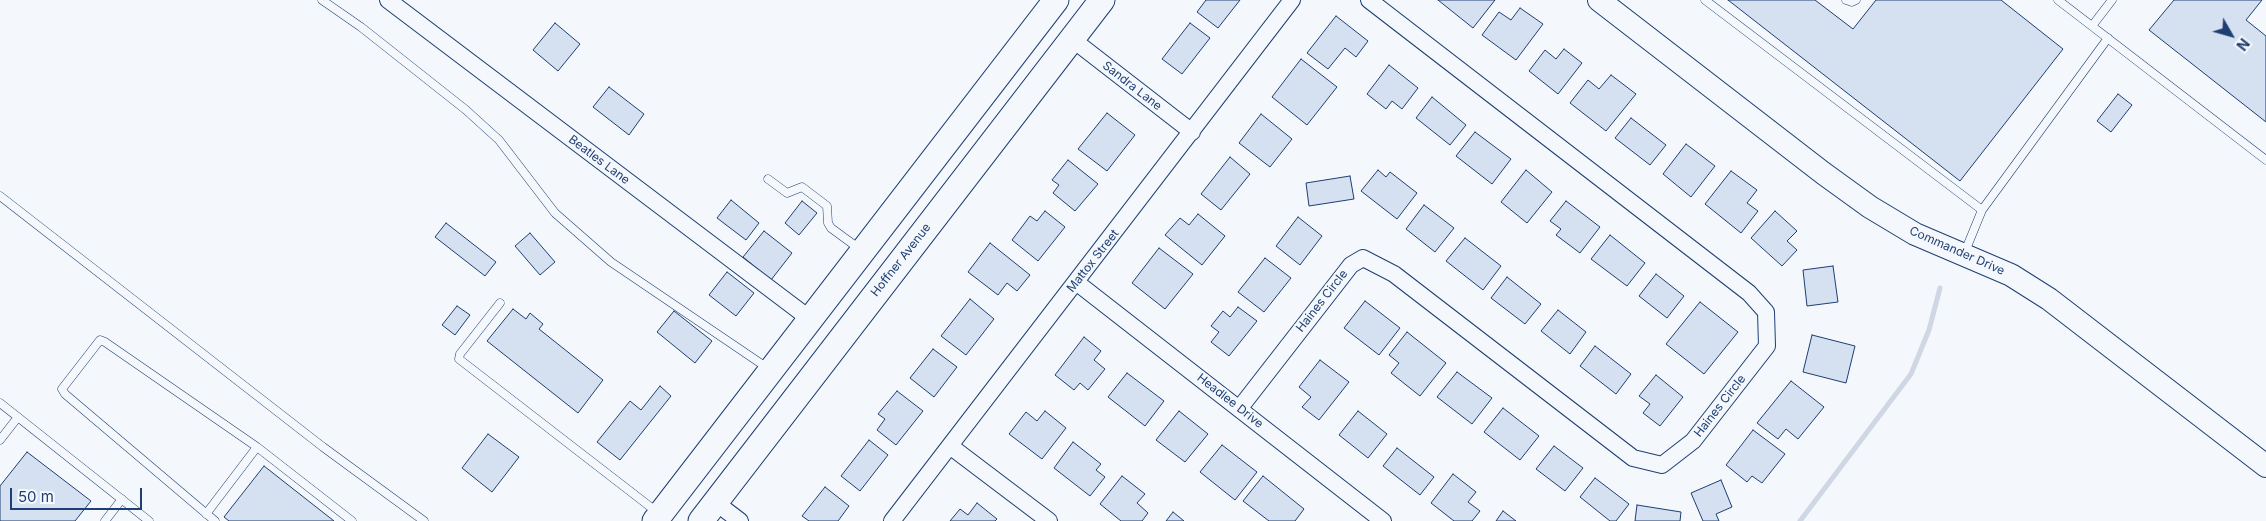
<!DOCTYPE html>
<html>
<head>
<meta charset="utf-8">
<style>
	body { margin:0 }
	#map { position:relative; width:2266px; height:521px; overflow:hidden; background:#f4f7fb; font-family:Inter,sans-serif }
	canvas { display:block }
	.north { position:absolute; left:2206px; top:10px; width:50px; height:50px; -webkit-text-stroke:4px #f4f7fb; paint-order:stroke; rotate:128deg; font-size:14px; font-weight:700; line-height:20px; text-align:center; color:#1d3f73 }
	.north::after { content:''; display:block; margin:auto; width:18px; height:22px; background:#1d3f73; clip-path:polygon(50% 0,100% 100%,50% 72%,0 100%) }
	.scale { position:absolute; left:10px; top:488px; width:132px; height:22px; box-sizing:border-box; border:2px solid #1d3f73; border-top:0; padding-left:6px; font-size:15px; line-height:18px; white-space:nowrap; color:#1d3f73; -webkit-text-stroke:4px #f4f7fb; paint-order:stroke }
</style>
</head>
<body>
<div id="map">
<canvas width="2266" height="521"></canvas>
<div class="north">N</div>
<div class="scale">50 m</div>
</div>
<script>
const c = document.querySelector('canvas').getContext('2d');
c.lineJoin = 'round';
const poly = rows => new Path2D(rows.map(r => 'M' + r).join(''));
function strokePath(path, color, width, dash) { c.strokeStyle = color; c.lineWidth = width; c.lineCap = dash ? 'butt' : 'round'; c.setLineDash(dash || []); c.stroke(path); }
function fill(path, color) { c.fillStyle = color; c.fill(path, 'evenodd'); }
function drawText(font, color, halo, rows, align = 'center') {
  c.font = font + ' Inter,sans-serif'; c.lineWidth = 4; c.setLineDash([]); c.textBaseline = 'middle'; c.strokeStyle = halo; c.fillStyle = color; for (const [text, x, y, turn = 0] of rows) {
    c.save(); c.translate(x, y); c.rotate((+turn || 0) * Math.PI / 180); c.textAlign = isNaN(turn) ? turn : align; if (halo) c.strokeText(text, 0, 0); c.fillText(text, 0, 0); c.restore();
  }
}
strokePath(poly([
	[1800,521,1911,374,1929,330,1940,288]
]), '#cfd7e4', 5);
const building = poly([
	[1206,0,1240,0,1218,28,1197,12,1206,0],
	[1438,0,1495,0,1473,28,1438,0],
	[1728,0,1815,0,1853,29,1876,0,2001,0,2063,49,1960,181,1728,0],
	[2174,0,2262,0,2246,20,2266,36,2266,122,2149,30,2174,0],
	[1520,8,1543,24,1516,60,1482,35,1499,12,1511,20,1520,8],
	[1336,16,1368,41,1356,57,1345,48,1328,69,1307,53,1336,16],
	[555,23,580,44,558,71,533,50,555,23],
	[1190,23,1210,38,1182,74,1162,59,1190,23],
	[1564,49,1582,63,1558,94,1529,71,1545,50,1556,59,1564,49],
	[1301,59,1337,87,1307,125,1272,97,1301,59],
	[1389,65,1418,88,1402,109,1392,101,1386,109,1367,94,1389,65],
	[1611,75,1636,94,1606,131,1570,103,1588,80,1599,89,1611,75],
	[609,87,644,114,629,135,593,107,609,87],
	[2118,94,2132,105,2111,132,2097,121,2118,94],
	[1432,97,1466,125,1450,145,1416,118,1432,97],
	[1107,113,1135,135,1107,171,1078,149,1107,113],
	[1261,114,1292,139,1270,167,1239,143,1261,114],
	[1631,118,1666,145,1650,165,1615,138,1631,118],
	[1475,132,1511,159,1492,184,1456,156,1475,132],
	[1686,144,1715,166,1691,197,1663,174,1686,144],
	[1230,157,1250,174,1221,210,1201,194,1230,157],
	[1068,160,1098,184,1075,211,1053,193,1059,185,1052,180,1068,160],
	[1378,170,1386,177,1390,172,1417,193,1397,219,1361,191,1378,170],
	[1526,170,1552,192,1527,223,1501,202,1526,170],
	[1731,171,1757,190,1747,203,1758,211,1741,233,1705,204,1731,171],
	[1350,176,1354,199,1309,206,1306,183,1350,176],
	[731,200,759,223,746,240,717,218,731,200],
	[802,201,817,213,799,235,785,223,802,201],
	[1566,201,1600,227,1580,253,1556,235,1561,229,1550,221,1566,201],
	[1424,205,1454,228,1435,252,1406,229,1424,205],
	[1045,211,1065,227,1038,261,1012,240,1030,216,1037,221,1045,211],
	[1775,211,1797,231,1787,241,1797,250,1782,266,1751,238,1775,211],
	[1198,214,1225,236,1202,265,1165,235,1180,218,1189,225,1198,214],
	[1298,217,1322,236,1300,265,1276,246,1298,217],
	[446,223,496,262,485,276,435,237,446,223],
	[764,231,792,253,771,280,743,257,764,231],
	[530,233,555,262,540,275,515,246,530,233],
	[1610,235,1645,263,1627,286,1591,259,1610,235],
	[1465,238,1501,266,1483,290,1446,261,1465,238],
	[990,243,1030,275,1017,291,1007,283,998,295,968,272,990,243],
	[1159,248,1193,274,1165,309,1132,283,1159,248],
	[1265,258,1291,278,1264,312,1238,292,1265,258],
	[1833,266,1838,302,1807,306,1803,270,1833,266],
	[727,272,754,293,736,316,709,295,727,272],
	[1656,274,1684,296,1667,318,1639,296,1656,274],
	[1507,277,1541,304,1525,324,1491,298,1507,277],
	[970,299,994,319,966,355,941,336,970,299],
	[1365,301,1400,328,1379,355,1344,328,1365,301],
	[1700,302,1738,332,1704,374,1666,344,1700,302],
	[457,306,470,315,455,335,442,325,457,306],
	[1238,307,1257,321,1229,356,1211,342,1219,332,1211,326,1223,311,1230,317,1238,307],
	[513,309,526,319,530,313,543,324,539,329,603,380,578,413,487,341,513,309],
	[1558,310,1586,332,1570,354,1541,331,1558,310],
	[674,311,712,341,695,363,657,332,674,311],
	[1407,332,1446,363,1420,396,1391,373,1399,363,1389,355,1407,332],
	[1812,335,1855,346,1846,383,1803,372,1812,335],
	[1084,337,1101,351,1094,360,1105,369,1088,390,1080,383,1074,390,1055,375,1084,337],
	[1595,346,1631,374,1616,394,1580,366,1595,346],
	[933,349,957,367,934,397,910,378,933,349],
	[1320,360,1349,382,1319,420,1302,407,1311,397,1299,387,1320,360],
	[1457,372,1492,398,1472,424,1437,397,1457,372],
	[1127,373,1164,401,1145,426,1108,397,1127,373],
	[1656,375,1683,397,1660,426,1643,413,1650,404,1639,396,1656,375],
	[1791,381,1824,407,1798,439,1786,429,1778,439,1757,423,1791,381],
	[660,386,671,396,620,460,597,442,630,401,641,410,660,386],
	[897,391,923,411,896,445,877,430,885,419,878,414,897,391],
	[1503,408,1539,436,1520,460,1484,432,1503,408],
	[1045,411,1066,428,1042,459,1009,434,1026,412,1037,421,1045,411],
	[1179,411,1208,434,1185,462,1156,440,1179,411],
	[1358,411,1387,434,1368,458,1339,435,1358,411],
	[1753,430,1785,454,1762,483,1752,476,1747,482,1726,465,1753,430],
	[488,434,519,457,492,492,462,468,488,434],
	[869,440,888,455,860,491,841,476,869,440],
	[1073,442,1101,464,1096,470,1105,477,1090,496,1054,468,1073,442],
	[1222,445,1257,472,1235,500,1200,472,1222,445],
	[1554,446,1583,468,1565,491,1536,469,1554,446],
	[1397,448,1434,477,1420,495,1383,466,1397,448],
	[27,452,91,501,75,521,0,521,0,486,27,452],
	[264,466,334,521,229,521,224,517,264,466],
	[1453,474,1476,492,1468,502,1480,511,1472,521,1454,521,1431,503,1453,474],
	[1122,476,1145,494,1137,503,1148,513,1142,521,1121,521,1100,504,1122,476],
	[1263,476,1304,509,1295,521,1269,521,1243,501,1263,476],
	[1595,478,1629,504,1616,521,1610,521,1580,497,1595,478],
	[1721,480,1732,507,1716,514,1719,521,1703,521,1691,493,1721,480],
	[825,487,849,506,838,521,809,521,802,516,825,487],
	[977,503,997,519,995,521,950,521,960,509,968,515,977,503],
	[1637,505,1681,512,1680,521,1635,521,1637,505],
	[1503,511,1516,521,1496,521,1503,511],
	[1173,512,1184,521,1166,521,1173,512]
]);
fill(building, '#d5e0f0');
strokePath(building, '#1d3f73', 1);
const lane = poly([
	[322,0,361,27,466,110,499,140,555,213,611,262,769,369],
	[1705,0,1982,210],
	[1846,0,1852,2,1856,0],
	[2058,0,2266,160],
	[2092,26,2112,0],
	[768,179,787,193,802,187,827,206,828,223,831,228,861,250],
	[0,196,323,447,424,521],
	[1964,254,1982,210,2108,38],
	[500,303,460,354,459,359,657,512],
	[0,403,149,521],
	[0,440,18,417],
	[206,514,257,447],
	[105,521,122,499],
	[215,521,65,394,62,389,100,340,105,342,257,447,352,521]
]);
const street = poly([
	[388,0,810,319],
	[1072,39,1192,132],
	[1076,282,1383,521],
	[1239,409,1351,265,1363,258,1394,274,1633,458,1662,465,1693,441,1767,346,1766,312,1749,293,1369,0],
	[950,446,1049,521],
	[715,502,740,521],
	[892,521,1292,0]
]);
const secondary = poly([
	[1599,0,1823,173,1870,207,1915,234,2011,275,2049,299,2266,466]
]);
const primary = poly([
	[655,521,1056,0],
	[701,521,1102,0]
]);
strokePath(lane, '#1d3f73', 9);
strokePath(street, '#1d3f73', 18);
strokePath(secondary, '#1d3f73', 24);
strokePath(primary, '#1d3f73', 27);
strokePath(lane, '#f4f7fb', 8);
strokePath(street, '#f4f7fb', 16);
strokePath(secondary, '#f4f7fb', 22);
strokePath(primary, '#f4f7fb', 25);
drawText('12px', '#1d3f73', '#f4f7fb', [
	["Sandra Lane",1132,86,38],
	["Beatles Lane",599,160,37],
	["Commander Drive",1957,251,24],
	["Hoffner Avenue",901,260,-52],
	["Mattox Street",1093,261,-52],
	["Haines Circle",1322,301,-52],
	["Headlee Drive",1230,401,38],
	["Haines Circle",1720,406,-52]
]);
</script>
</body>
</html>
